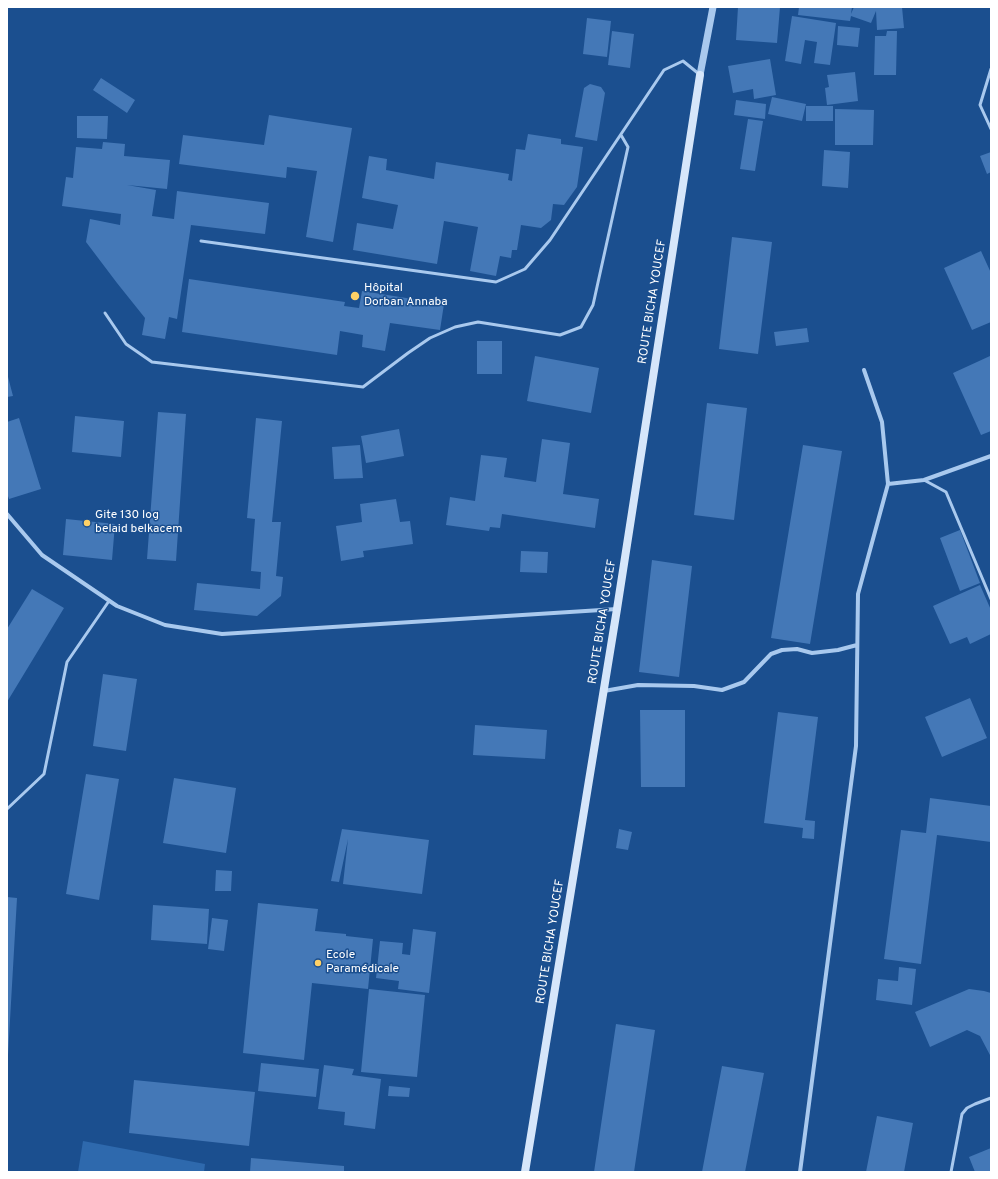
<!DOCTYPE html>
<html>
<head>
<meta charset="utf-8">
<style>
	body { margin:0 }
	#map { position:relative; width:998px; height:1179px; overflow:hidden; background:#1b4f8f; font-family:Overpass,sans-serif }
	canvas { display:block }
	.frame { position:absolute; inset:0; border:8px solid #fff; pointer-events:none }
</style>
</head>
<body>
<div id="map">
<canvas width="998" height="1179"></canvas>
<div class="frame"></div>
</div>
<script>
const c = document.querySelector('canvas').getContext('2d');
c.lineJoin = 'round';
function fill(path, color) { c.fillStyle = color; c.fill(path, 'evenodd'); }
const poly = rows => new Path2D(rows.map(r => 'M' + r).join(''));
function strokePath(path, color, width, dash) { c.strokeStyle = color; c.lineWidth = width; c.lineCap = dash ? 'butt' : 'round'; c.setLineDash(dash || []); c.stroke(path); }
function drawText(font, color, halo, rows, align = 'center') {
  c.font = font + ' Overpass,sans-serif'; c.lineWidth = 3; c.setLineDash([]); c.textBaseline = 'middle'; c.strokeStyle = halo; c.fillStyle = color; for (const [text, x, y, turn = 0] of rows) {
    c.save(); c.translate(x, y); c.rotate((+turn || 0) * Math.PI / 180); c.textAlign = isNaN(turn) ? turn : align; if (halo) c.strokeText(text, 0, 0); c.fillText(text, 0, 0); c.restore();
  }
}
fill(poly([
	[83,1141,205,1164,204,1172,78,1172]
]), '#2e69ad');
fill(poly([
	[738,7,780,7,777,43,736,40],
	[799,7,852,7,851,14,854,7,902,7,904,28,877,30,876,11,871,23,851,16,850,21,798,15],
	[792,16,836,23,830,65,814,63,817,42,805,40,801,64,785,61],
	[587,18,611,21,607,57,583,54],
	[838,26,860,28,858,47,837,45],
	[612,31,634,34,630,68,608,65],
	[887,31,897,31,896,75,874,75,875,36,886,36],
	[770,59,776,95,754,99,753,89,733,93,728,66],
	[855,72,858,101,827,105,825,88,829,87,827,75],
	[101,78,135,100,127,113,93,90],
	[590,84,601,87,605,93,597,141,575,137,584,88],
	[772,97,806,104,802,121,768,114],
	[736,100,766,104,765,119,734,115],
	[806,106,833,106,833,121,806,121],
	[835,109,874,110,873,145,835,145],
	[269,115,352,128,333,242,306,237,317,171,287,167,286,178,179,164,183,135,264,145],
	[77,116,108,116,107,139,77,138],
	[748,119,763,121,755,171,740,169],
	[528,134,561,139,561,144,583,147,577,187,564,205,553,204,551,220,541,228,521,225,517,250,512,250,511,258,500,256,496,276,470,271,478,227,444,221,437,264,353,250,357,223,393,229,398,205,362,198,369,156,387,159,386,170,434,179,436,162,509,174,508,180,512,181,516,149,525,150],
	[103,142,125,144,124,156,170,160,167,189,127,185,156,190,152,216,174,219,177,191,269,203,265,234,191,225,177,319,169,317,165,339,142,335,145,318,117,283,86,242,90,219,120,225,121,214,62,206,66,177,73,178,76,147,102,149],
	[824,150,850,152,848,188,822,186],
	[991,152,991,172,987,174,980,156],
	[732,237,772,242,758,354,719,349],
	[981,251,991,273,991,322,972,330,944,268],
	[189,279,345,302,344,306,359,308,362,291,444,304,440,330,390,323,385,351,362,347,363,335,340,331,337,355,182,332],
	[807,328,809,342,776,346,774,332],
	[477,341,502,341,502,374,477,374],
	[535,356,599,368,591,413,527,401],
	[990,356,991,431,981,435,953,373],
	[7,373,13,396,7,397],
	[707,403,747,408,734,520,694,515],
	[158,412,186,414,176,561,147,559],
	[75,416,124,421,121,457,72,452],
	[19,418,41,489,9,499,7,493,7,422],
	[256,418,282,421,272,522,281,522,276,576,283,577,281,596,257,616,194,610,197,583,260,589,261,572,251,571,255,519,247,518],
	[399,429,404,456,366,463,361,436],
	[542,439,570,443,563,494,599,499,595,528,502,514,500,528,490,527,489,531,446,525,450,497,475,501,481,455,507,458,504,477,536,482],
	[360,445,363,478,334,479,332,447],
	[803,445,842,451,810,644,771,638],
	[396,499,400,522,410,521,413,544,363,551,364,557,341,561,336,526,362,522,360,504],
	[66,519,115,524,112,560,63,555],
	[960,530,980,583,960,591,940,538],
	[521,551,548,552,547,573,520,572],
	[652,560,692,566,679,677,639,672],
	[980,585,991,610,991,634,970,644,967,637,950,644,933,606],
	[32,589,64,608,7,702,7,629],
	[103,674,137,679,126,751,93,746],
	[970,698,987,738,942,757,925,717],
	[640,710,685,710,685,787,641,787],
	[778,712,818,717,805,820,815,821,814,839,802,838,803,828,764,823],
	[475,725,547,730,545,759,473,755],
	[86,774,119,779,99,900,66,894],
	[174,778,236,788,226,853,163,843],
	[930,798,991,806,991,842,937,835,921,964,884,959,901,830,926,833],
	[342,829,429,840,422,894,343,884,348,839,339,882,331,881],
	[619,829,632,832,628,850,616,848],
	[216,870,232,871,231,891,215,891],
	[7,897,17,898,8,1055,7,1055],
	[258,903,318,909,315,931,346,934,346,936,373,939,368,989,312,983,304,1060,243,1053],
	[153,905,209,909,207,944,151,940],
	[212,918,228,920,224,951,208,949],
	[413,929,436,932,429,993,398,989,399,981,376,978,380,941,403,943,402,954,410,955],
	[899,967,916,969,912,1005,876,1000,878,979,898,981],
	[369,989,425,995,417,1077,361,1072],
	[969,989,984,991,991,993,991,1057,980,1036,967,1030,930,1047,915,1012],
	[616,1024,655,1030,634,1172,594,1172],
	[261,1063,319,1069,316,1097,258,1091],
	[324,1065,354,1069,352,1075,381,1079,375,1129,344,1125,345,1112,318,1109],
	[722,1066,764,1073,745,1172,702,1172],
	[134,1080,255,1092,249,1146,129,1133],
	[389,1086,410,1088,409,1097,388,1096],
	[877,1116,913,1123,904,1172,866,1172],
	[991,1148,991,1172,975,1172,969,1157],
	[251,1158,344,1166,344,1172,250,1172]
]), '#4478b7');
strokePath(poly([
	[991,69,980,105,991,129],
	[201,241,496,282,525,269,550,240,664,70,683,61,699,74],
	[105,313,126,344,152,362,363,387,408,353,430,338,455,327,478,322,560,335,581,327,593,305,628,147,621,135],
	[924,480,946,492,991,599],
	[7,809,44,774,67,662,109,601],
	[951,1172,962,1114,967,1108,975,1104,991,1098]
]), '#a9c9ee', 3);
strokePath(poly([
	[888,484,924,480,991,456],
	[7,514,42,555,117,606,165,625,222,634,617,609],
	[604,691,638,685,694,686,722,690,744,682,771,654,782,650,797,649,812,653,838,650,857,645],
	[800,1172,856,746,858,594,888,484,882,422,864,370]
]), '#a9c9ee', 4);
strokePath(poly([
	[700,75,713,7]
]), '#a9c9ee', 7);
strokePath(poly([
	[525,1172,617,609,700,75]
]), '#d6e6fa', 8);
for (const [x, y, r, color] of [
	[355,296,5,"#ffd166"],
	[87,523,4,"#ffd166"],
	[318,963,4,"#ffd166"]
]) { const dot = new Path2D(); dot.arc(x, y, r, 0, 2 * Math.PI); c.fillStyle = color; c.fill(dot); strokePath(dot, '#1b4f8f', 1.5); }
drawText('12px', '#fff', '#1b4f8f', [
	["Hôpital",364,289],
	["Dorban Annaba",364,303],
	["Gite 130 log",95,516],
	["belaid belkacem",95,530],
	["Ecole",326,956],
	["Paramédicale",326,970]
], 'left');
drawText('12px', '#fff', '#1b4f8f', [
	["ROUTE BICHA YOUCEF",653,302,-81],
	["ROUTE BICHA YOUCEF",603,622,-81],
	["ROUTE BICHA YOUCEF",551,942,-81]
]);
</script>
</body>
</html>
